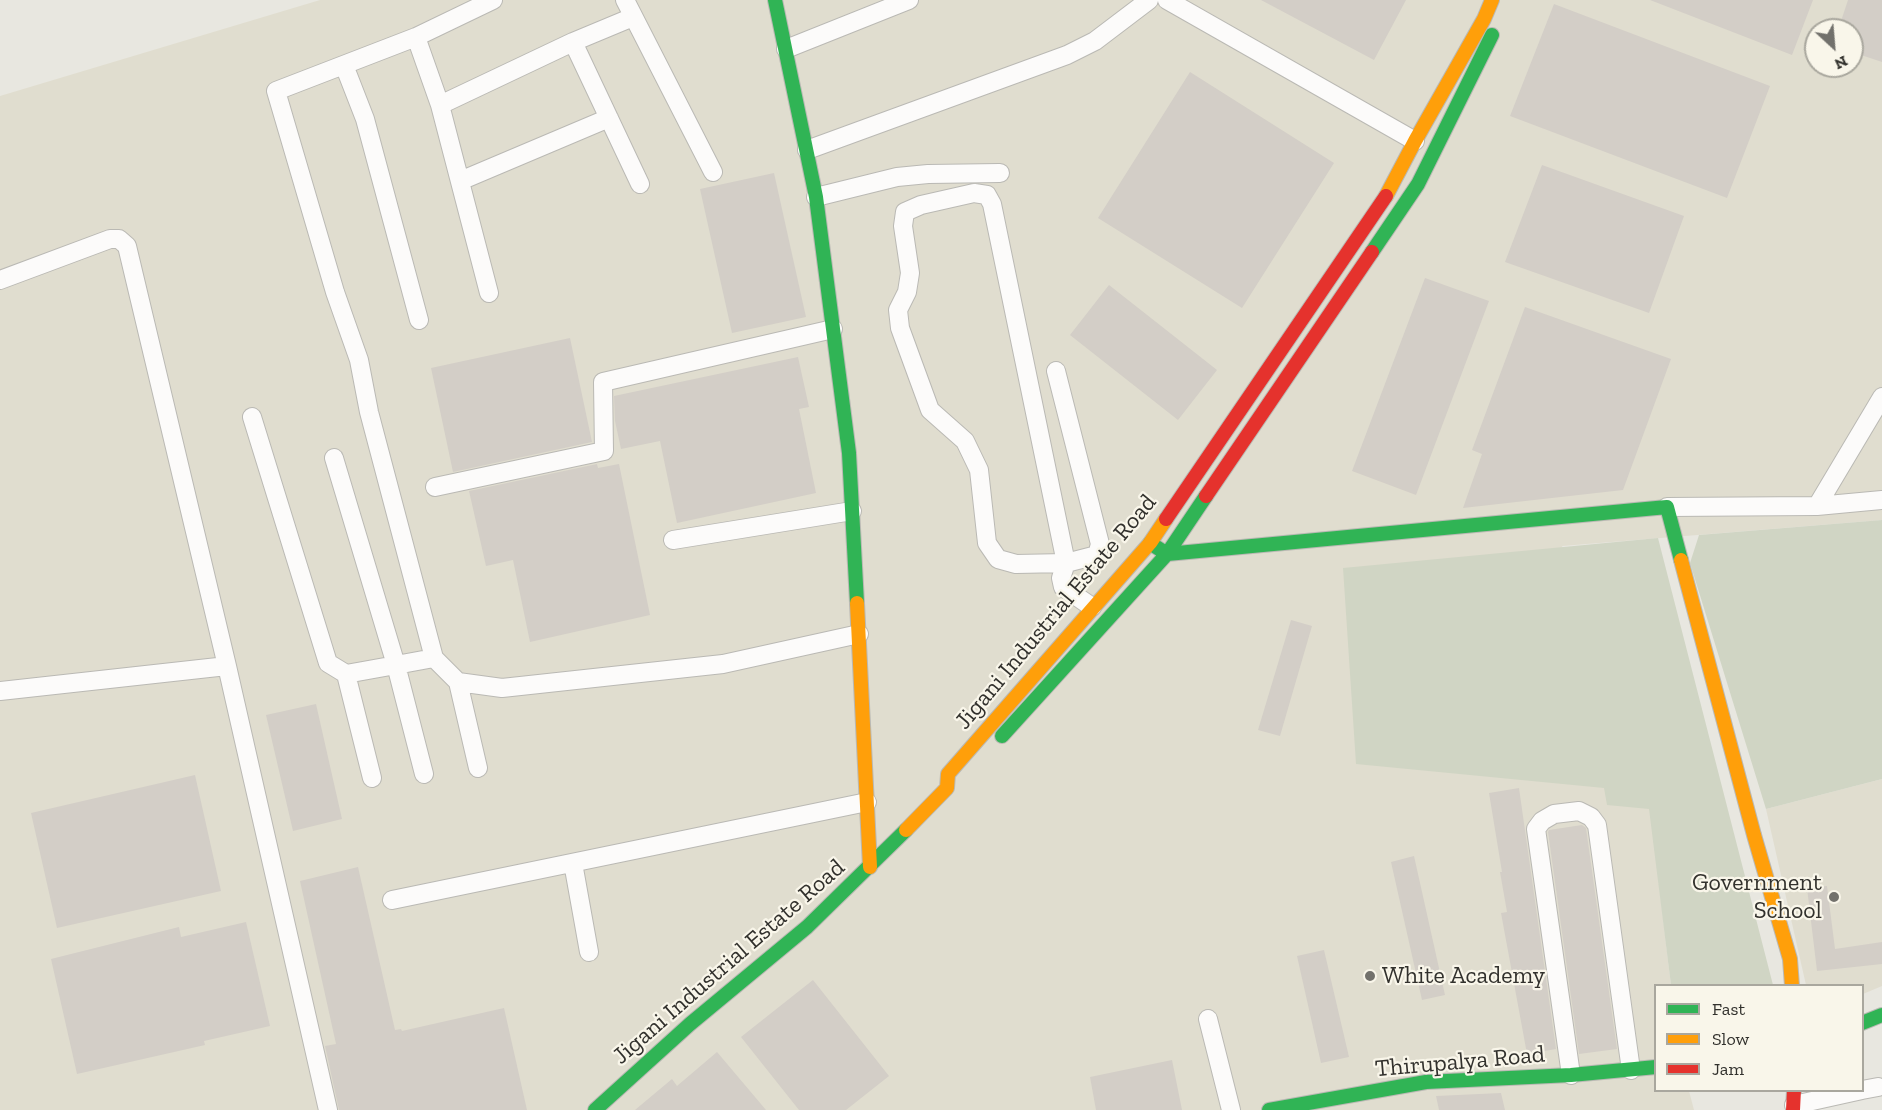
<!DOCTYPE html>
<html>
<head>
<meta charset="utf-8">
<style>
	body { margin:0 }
	#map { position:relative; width:1882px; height:1110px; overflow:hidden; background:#e8e7e0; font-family:"Zilla Slab",serif }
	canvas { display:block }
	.legend { position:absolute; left:1654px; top:984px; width:210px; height:108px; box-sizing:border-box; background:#f9f6ea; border:2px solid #a9a79e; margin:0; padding:8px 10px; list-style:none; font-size:18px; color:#32312d }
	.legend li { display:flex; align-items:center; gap:12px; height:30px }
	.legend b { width:30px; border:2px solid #a9a79e }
	.north { position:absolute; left:1804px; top:18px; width:60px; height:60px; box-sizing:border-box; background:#f9f6ea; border:2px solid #a9a79e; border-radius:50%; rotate:154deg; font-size:16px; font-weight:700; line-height:24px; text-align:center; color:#32312d }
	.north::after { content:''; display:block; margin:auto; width:21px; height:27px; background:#72716c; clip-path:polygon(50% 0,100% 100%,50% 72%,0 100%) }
</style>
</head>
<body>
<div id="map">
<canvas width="1882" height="1110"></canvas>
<ul class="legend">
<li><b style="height:8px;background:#30b455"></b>Fast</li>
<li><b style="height:8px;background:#ff9f0a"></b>Slow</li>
<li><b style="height:8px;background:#e5322d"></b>Jam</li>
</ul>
<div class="north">N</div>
</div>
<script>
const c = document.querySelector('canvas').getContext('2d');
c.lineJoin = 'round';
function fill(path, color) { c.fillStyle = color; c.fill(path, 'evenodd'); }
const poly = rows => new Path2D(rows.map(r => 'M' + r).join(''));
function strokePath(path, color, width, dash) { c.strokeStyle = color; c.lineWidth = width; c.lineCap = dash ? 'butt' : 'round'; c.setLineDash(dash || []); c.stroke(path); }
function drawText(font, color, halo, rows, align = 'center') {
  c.font = font + ' "Zilla Slab",serif'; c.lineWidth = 4.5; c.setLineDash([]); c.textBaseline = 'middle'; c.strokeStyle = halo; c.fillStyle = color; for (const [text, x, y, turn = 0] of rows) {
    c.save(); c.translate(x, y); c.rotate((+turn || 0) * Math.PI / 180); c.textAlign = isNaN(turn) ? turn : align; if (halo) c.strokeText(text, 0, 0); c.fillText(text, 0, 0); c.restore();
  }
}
fill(poly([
	[320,0,1882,0,1882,520,1562,546,1650,809,1671,985,1656,986,1656,1090,1689,1091,1694,1110,0,1110,0,96],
	[1816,30,1852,30,1852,66,1816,66],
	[1882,779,1882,986,1863,994,1862,986,1806,985,1766,809]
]), '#e0ddcf');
fill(poly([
	[1882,520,1882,779,1766,809,1690,563,1699,535],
	[1658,538,1773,985,1671,985,1649,809,1607,805,1604,788,1356,764,1343,568]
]), '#d0d5c4');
fill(poly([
	[1261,0,1406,0,1374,60],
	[1650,0,1813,0,1792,55],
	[1848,0,1882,0,1882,62,1852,52,1852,30,1838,30],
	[1554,4,1770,86,1727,198,1510,116],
	[1190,72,1334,163,1242,308,1098,218],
	[1542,165,1684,216,1649,313,1505,262],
	[774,173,806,317,732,333,700,189],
	[1425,278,1489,301,1416,495,1352,471],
	[1109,285,1217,370,1178,420,1070,335],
	[1525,307,1671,359,1623,490,1463,508,1482,454,1472,450],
	[570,338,592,442,453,472,431,368],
	[798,357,809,407,799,409,816,493,677,523,660,441,621,449,615,421,614,396],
	[597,464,598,468,619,464,650,615,530,642,513,560,486,566,469,491],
	[1291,620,1312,626,1280,736,1258,730],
	[316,704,342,819,293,831,266,715],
	[195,775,221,891,57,928,31,813],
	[1519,788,1556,1049,1527,1054,1501,913,1507,912,1500,872,1502,872,1489,793],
	[1582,825,1586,828,1617,1049,1579,1054,1548,832,1549,830],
	[1414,856,1445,995,1422,1000,1391,862],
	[358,867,395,1030,401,1029,402,1031,504,1008,527,1110,339,1110,325,1046,336,1044,300,881],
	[1827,886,1835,949,1882,942,1882,964,1817,971,1807,888],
	[246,922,270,1026,204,1041,205,1045,77,1074,51,959,179,927,181,937],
	[1324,950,1349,1057,1321,1063,1297,956],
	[813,980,889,1076,846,1110,799,1110,741,1037],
	[717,1052,766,1110,635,1110,672,1079,677,1086],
	[1172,1060,1182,1110,1096,1110,1090,1077],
	[1501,1093,1505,1110,1439,1110,1436,1096]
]), '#d3cec7');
const street = poly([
	[493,0,416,37,276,91,335,292,359,360,369,412,434,658,458,682,502,688,723,664,859,634],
	[625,0,713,172],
	[1167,0,1415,141],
	[416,37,440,105,489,293],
	[573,42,640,184],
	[786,49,909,0],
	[344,65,365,119,419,320],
	[440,105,573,42,633,17],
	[807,150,1067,55,1095,41,1149,0],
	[460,181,609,118],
	[816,197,897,177,928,174,1000,173],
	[0,280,110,239,119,239,127,246,227,666,328,1110],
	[1056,371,1100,544,1097,555,1066,563,992,204,987,195,974,193,921,205,905,212,903,226,910,273,907,292,898,310,900,328,930,410,965,441,979,470,987,543,998,559,1016,564,1066,563,1061,578,1063,587,1092,607],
	[252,417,328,663,346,674,396,665,424,774],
	[334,458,396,665,434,658],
	[435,487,604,451,603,382,833,329],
	[1817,506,1882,397],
	[1667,507,1817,506,1882,500],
	[673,540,852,511],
	[346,674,372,778],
	[458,682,478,768],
	[0,691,227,666],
	[573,863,589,952],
	[392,900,867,802],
	[1208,1019,1231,1110],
	[1571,1075,1536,829,1542,821,1554,814,1579,811,1591,817,1597,825,1631,1070],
	[1862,1090,1878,1087],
	[1794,1105,1862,1090]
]);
const fast = poly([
	[775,0,816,197,849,453,857,603],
	[1372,252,1418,184,1492,35],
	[1150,543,1167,554,1667,507,1681,560],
	[1002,736,1167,554,1206,496],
	[1862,1023,1882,1015],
	[595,1110,690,1024,807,927,906,830],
	[1269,1110,1426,1082,1571,1075,1656,1067]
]);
const slow = poly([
	[1386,196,1415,141,1484,19,1492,0],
	[1681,560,1754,835,1790,959,1792,986],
	[857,603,870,867],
	[906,830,947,788,948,774,1150,543,1166,519]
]);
const jam = poly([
	[1206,496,1372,252],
	[1166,519,1386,196],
	[1793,1110,1794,1090]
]);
strokePath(street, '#bab9b4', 20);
strokePath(fast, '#bab9b4', 16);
strokePath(slow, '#bab9b4', 16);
strokePath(jam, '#bab9b4', 16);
strokePath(street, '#fcfbfa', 18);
strokePath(fast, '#30b455', 14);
strokePath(slow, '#ff9f0a', 14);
strokePath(jam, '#e5322d', 14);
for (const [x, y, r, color] of [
	[1834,897,6,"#72716c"],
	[1370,976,6,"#72716c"]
]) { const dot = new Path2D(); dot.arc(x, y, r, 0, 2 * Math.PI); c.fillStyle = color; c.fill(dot); strokePath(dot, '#f9f6ea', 2); }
drawText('24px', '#32312d', '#f9f6ea', [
	["Jigani Industrial Estate Road",1056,612,-50],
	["Jigani Industrial Estate Road",729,962,-41],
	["Thirupalya Road",1460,1062,-5]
]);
drawText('24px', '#32312d', '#f9f6ea', [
	["Government",1822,883],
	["School",1822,911],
	["White Academy",1382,976,"left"]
], 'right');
</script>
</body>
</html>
